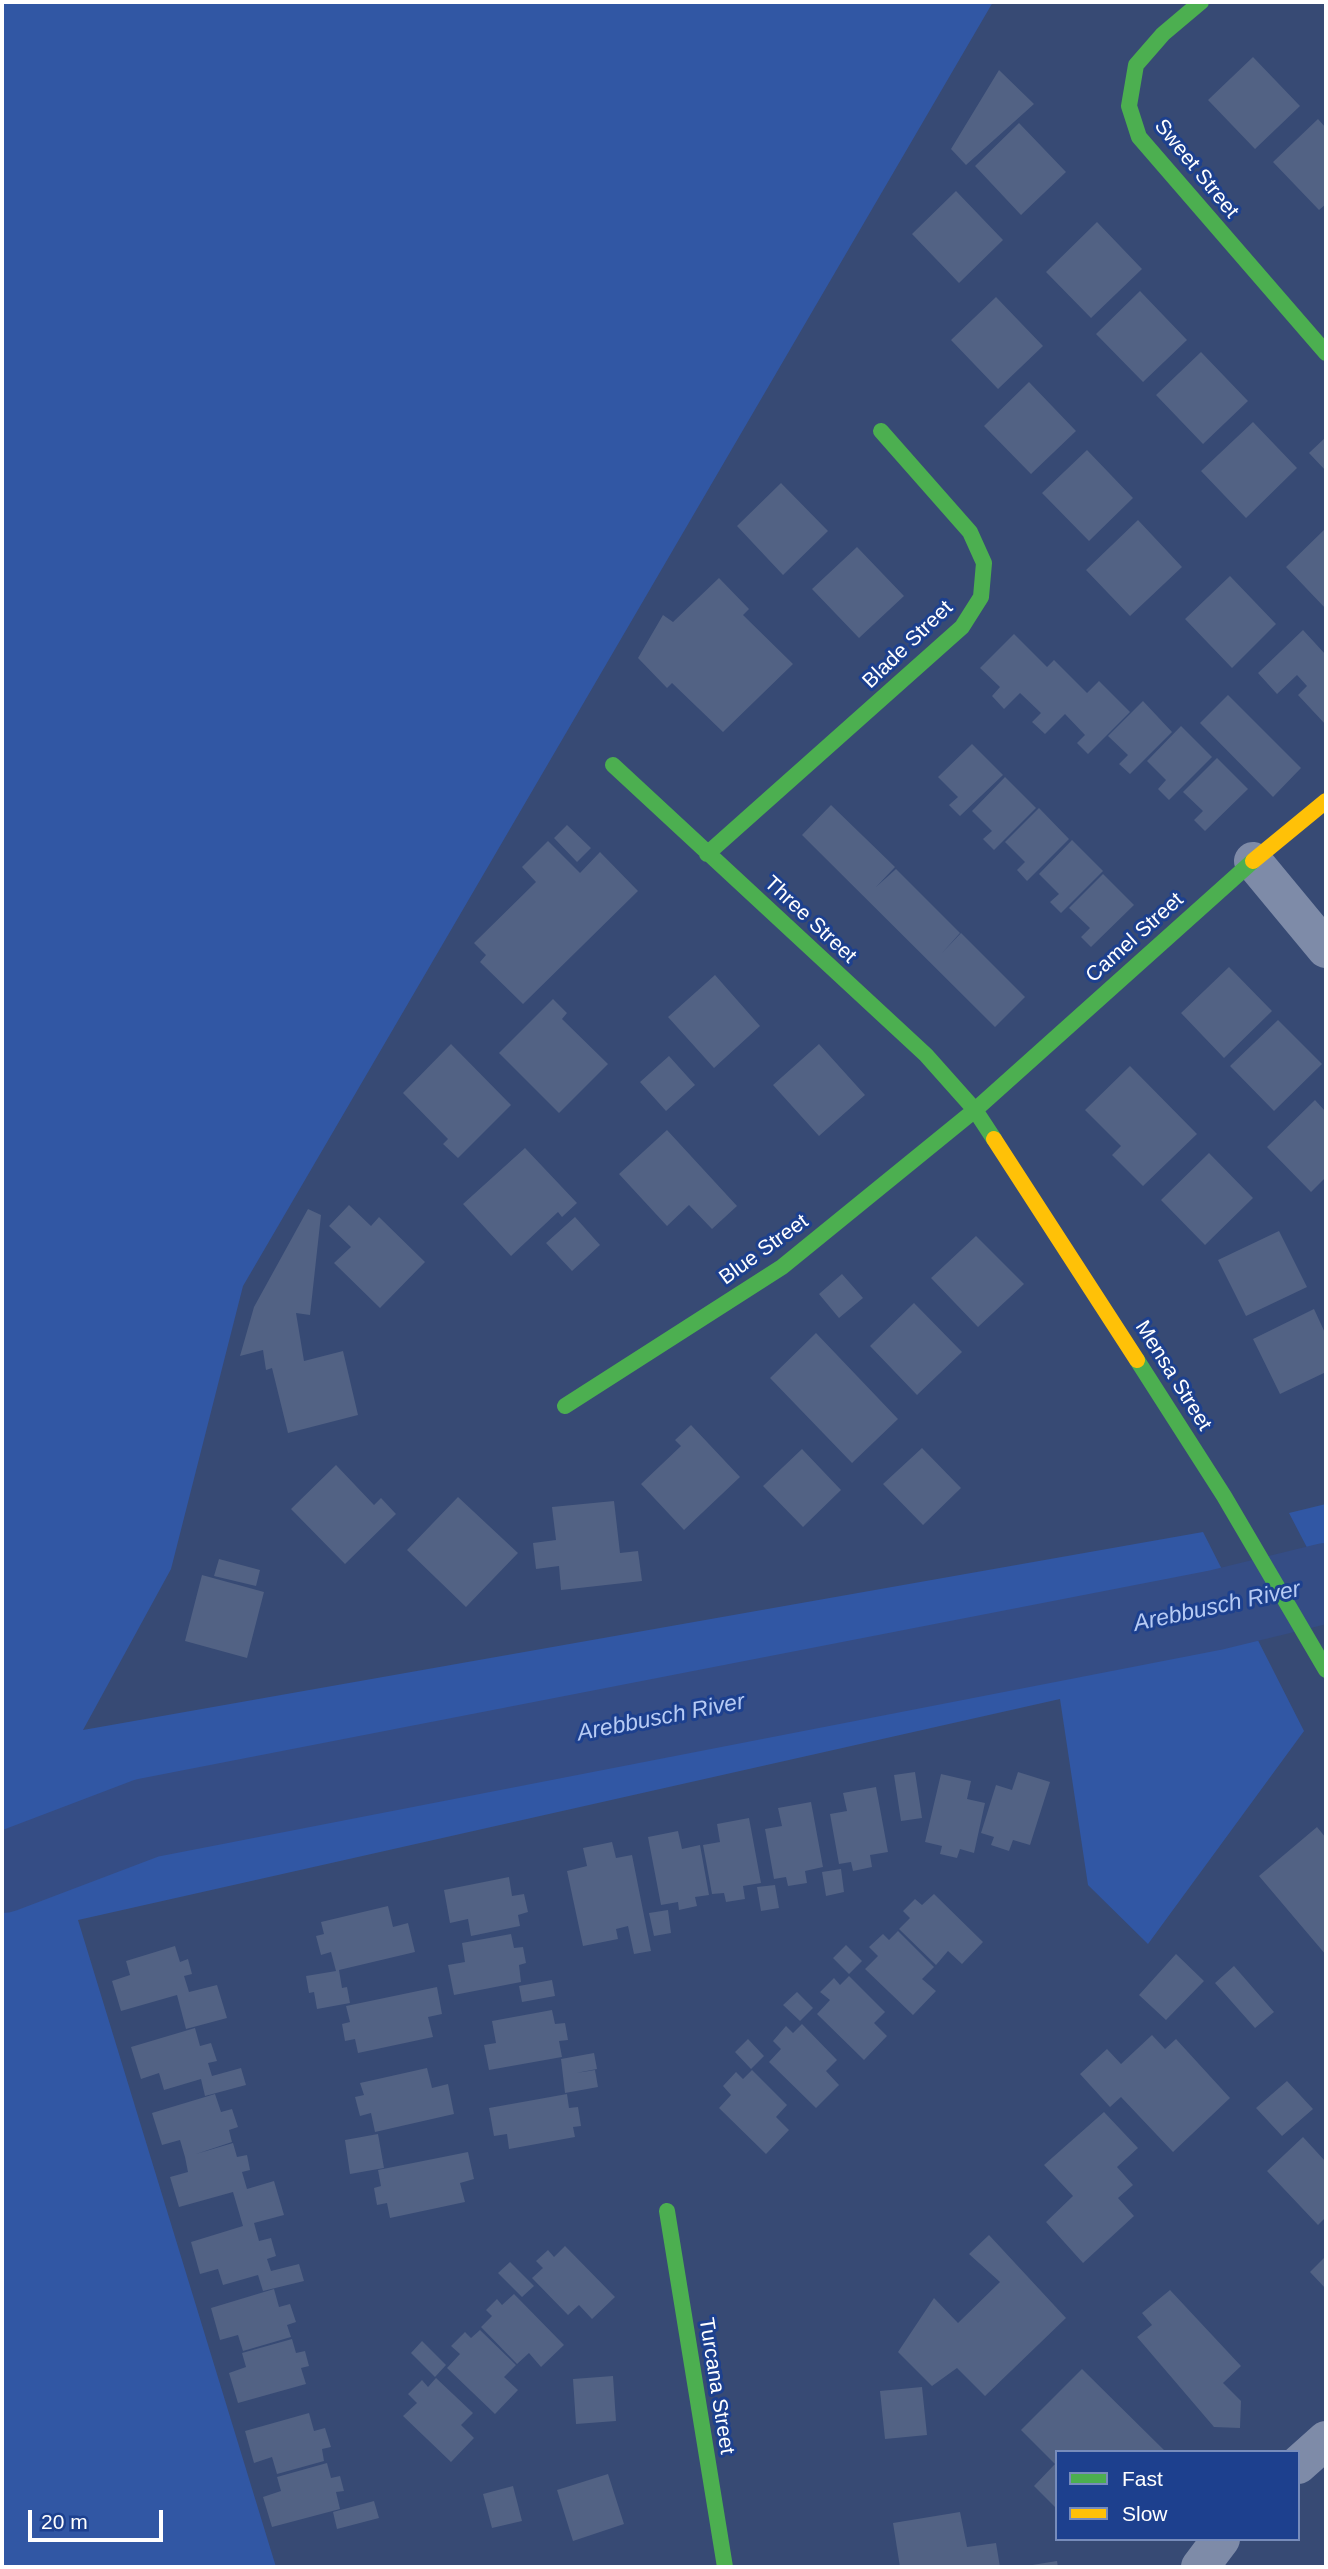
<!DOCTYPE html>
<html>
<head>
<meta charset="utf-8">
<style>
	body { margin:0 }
	#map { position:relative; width:1328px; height:2569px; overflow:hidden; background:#374a74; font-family:Arial,sans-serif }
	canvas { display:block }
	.frame { position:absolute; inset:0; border:4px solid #fff; pointer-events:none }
	.legend { position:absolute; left:1055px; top:2450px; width:245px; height:91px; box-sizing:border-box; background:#1d408e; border:2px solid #778cbb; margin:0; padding:9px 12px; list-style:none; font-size:21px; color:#fff }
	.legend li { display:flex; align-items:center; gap:14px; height:35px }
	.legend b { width:35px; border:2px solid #778cbb }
	.scale { position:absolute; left:28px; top:2510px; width:135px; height:32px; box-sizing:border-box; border:4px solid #fff; border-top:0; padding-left:9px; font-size:21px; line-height:24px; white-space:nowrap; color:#fff; -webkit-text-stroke:5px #1d408e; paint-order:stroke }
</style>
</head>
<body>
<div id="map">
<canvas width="1328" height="2569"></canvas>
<div class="frame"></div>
<ul class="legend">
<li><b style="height:9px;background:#4caf50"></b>Fast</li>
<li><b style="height:9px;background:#ffc107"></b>Slow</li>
</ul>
<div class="scale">20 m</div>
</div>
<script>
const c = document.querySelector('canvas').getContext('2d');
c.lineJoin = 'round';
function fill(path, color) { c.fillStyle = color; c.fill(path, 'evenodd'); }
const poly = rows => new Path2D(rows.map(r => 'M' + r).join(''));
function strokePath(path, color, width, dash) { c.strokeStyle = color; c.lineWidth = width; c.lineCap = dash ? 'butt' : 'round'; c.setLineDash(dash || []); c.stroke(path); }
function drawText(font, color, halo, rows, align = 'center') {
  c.font = font + ' Arial,sans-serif'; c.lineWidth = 6; c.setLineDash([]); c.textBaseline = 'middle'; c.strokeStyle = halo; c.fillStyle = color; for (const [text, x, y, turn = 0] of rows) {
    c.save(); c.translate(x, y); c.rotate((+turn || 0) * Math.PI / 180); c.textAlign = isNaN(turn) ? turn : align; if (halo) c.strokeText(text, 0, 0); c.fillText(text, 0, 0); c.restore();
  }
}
fill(poly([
	[2,2,993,2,243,1286,171,1569,83,1730,1203,1532,1304,1731,1148,1944,1088,1885,1060,1699,78,1920,276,2567,2,2567],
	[1326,1504,1326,1584,1289,1513]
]), '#3157a4');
strokePath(poly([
	[2,1873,147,1818,1216,1610,1326,1583]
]), '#354d85', 80);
fill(poly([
	[1253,57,1300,106,1255,149,1208,100],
	[999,70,1034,104,966,165,951,149],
	[1318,119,1326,128,1326,204,1319,210,1273,162],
	[1019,123,1066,172,1021,215,975,166],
	[956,191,1003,240,959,283,912,234],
	[1097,222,1142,269,1091,318,1046,272],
	[1140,291,1187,340,1143,382,1096,334],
	[996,297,1043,346,998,389,951,340],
	[1201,352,1248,401,1203,444,1156,395],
	[1029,382,1076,431,1031,474,984,426],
	[1253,422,1297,468,1246,518,1201,471],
	[1326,437,1326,471,1309,453],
	[1087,450,1133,498,1089,541,1042,493],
	[781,483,828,531,783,575,737,526],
	[1138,520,1182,567,1130,616,1086,570],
	[1326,528,1326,609,1286,567],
	[857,547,904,596,859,638,812,589],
	[1230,576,1276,624,1232,668,1185,619],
	[719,578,749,609,743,615,793,664,723,732,672,683,667,688,638,658,663,615,673,622],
	[1303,630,1326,655,1326,725,1298,695,1307,686,1297,675,1277,694,1258,673],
	[1014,634,1047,667,1054,660,1087,693,1099,681,1130,712,1088,754,1077,743,1085,735,1065,714,1045,734,1032,722,1041,713,1020,693,1004,709,992,696,1000,687,980,668],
	[1228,695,1301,768,1273,797,1200,723],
	[1143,701,1172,732,1130,774,1119,764,1128,755,1108,736],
	[1181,726,1212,757,1169,800,1158,789,1166,780,1147,761],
	[972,744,1003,775,960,816,949,805,958,797,938,777],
	[1217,758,1248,789,1205,831,1194,820,1203,811,1183,792],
	[1005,777,1036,808,994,850,983,839,992,831,972,811],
	[831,805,895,867,876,887,896,869,960,933,942,953,961,933,1025,997,995,1027,802,835],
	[1039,808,1069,839,1027,881,1017,870,1025,862,1005,842],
	[567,825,591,848,577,862,554,838],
	[1072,840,1103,871,1061,913,1050,902,1059,894,1039,874],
	[548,841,580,873,600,852,638,891,523,1004,480,962,486,955,474,943,536,882,522,867],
	[1103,874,1134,905,1091,947,1081,937,1090,928,1069,908],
	[1229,967,1272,1011,1224,1058,1181,1013],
	[715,975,760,1026,714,1068,668,1017],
	[553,999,567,1013,562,1019,608,1064,559,1113,499,1053],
	[1278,1020,1322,1064,1274,1111,1230,1066],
	[451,1044,511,1105,458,1158,443,1144,448,1139,403,1093],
	[819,1044,865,1095,819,1136,773,1085],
	[669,1056,695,1085,666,1111,640,1082],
	[1130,1066,1197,1134,1143,1186,1112,1155,1121,1146,1085,1110],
	[1315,1100,1326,1112,1326,1177,1311,1192,1267,1147],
	[667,1130,737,1206,712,1229,689,1205,667,1226,619,1174],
	[525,1148,577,1203,562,1217,558,1212,511,1256,463,1204],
	[1209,1153,1253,1198,1205,1245,1161,1200],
	[349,1205,371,1226,379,1217,425,1262,380,1308,334,1263,351,1247,329,1226],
	[308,1209,321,1215,310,1315,296,1313,304,1361,343,1351,358,1415,288,1433,272,1368,266,1370,263,1350,240,1356,254,1307],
	[575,1217,600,1245,572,1271,546,1243],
	[1279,1231,1307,1287,1246,1316,1218,1260],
	[976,1236,1024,1284,978,1327,931,1278],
	[842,1274,863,1298,839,1318,819,1294],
	[914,1303,962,1352,917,1395,870,1346],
	[1314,1309,1326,1335,1326,1372,1280,1394,1253,1339],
	[816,1333,898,1419,852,1463,770,1378],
	[691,1425,740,1477,684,1530,641,1484,681,1446,675,1440],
	[922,1448,961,1488,923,1525,883,1484],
	[802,1449,841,1490,803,1527,763,1486],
	[336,1465,374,1505,381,1498,396,1514,345,1564,291,1509],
	[458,1497,518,1553,466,1607,407,1550],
	[614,1501,620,1553,638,1551,642,1581,561,1590,559,1566,536,1569,533,1543,556,1540,552,1507],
	[219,1559,260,1570,256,1586,214,1576],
	[202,1575,264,1592,247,1658,185,1641],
	[915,1772,922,1818,901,1821,894,1775],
	[1018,1772,1050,1782,1030,1845,1013,1840,1009,1851,991,1845,994,1837,981,1833,996,1785,1012,1790],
	[941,1774,971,1781,967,1799,985,1803,974,1853,960,1849,957,1858,940,1854,942,1846,925,1842],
	[876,1787,888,1852,870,1855,872,1867,853,1871,851,1862,839,1864,830,1814,847,1811,843,1793],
	[811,1802,823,1867,805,1871,807,1883,788,1886,786,1877,774,1879,765,1829,782,1826,778,1808],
	[749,1818,761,1883,743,1886,745,1899,726,1902,724,1893,712,1894,703,1845,720,1842,717,1824],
	[1317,1827,1326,1838,1326,1955,1259,1876],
	[678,1831,682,1849,700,1845,709,1895,695,1897,697,1906,679,1910,678,1902,661,1905,648,1837],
	[612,1842,616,1858,632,1855,651,1951,634,1954,628,1926,616,1929,618,1939,583,1946,567,1871,587,1866,583,1848],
	[841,1869,844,1892,826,1896,822,1872],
	[509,1877,512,1896,524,1894,528,1912,518,1915,520,1926,471,1936,468,1919,450,1923,444,1890],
	[775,1885,779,1908,761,1911,757,1887],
	[934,1894,983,1942,962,1964,948,1951,936,1965,899,1929,910,1918,903,1911,915,1899,922,1905],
	[388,1906,393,1927,408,1923,415,1952,339,1970,342,1988,347,1987,350,2003,317,2009,314,1992,309,1993,306,1976,336,1971,331,1952,321,1955,316,1936,324,1934,321,1922],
	[668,1910,671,1933,654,1936,649,1913],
	[898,1931,934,1967,922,1979,936,1991,913,2015,865,1969,878,1956,869,1947,883,1934,889,1940],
	[511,1934,514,1948,523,1947,526,1963,519,1965,521,1982,454,1995,448,1965,465,1962,462,1943],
	[846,1945,862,1961,849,1974,833,1958],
	[175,1946,180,1962,188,1959,192,1974,184,1976,189,1992,217,1985,227,2018,186,2029,177,1995,121,2011,112,1981,130,1975,126,1961],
	[1176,1954,1204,1981,1166,2020,1139,1995],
	[1234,1966,1274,2012,1255,2028,1215,1983],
	[849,1976,885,2012,874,2023,887,2036,864,2060,817,2014,830,2000,820,1992,834,1978,840,1985],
	[552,1980,555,1996,522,2002,519,1986],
	[437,1987,442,2014,428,2017,433,2037,358,2053,355,2039,345,2041,342,2024,350,2022,346,2006],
	[797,1992,813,2008,800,2021,783,2005],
	[552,2010,555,2024,565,2023,568,2040,559,2041,562,2057,489,2070,484,2045,496,2043,492,2021],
	[802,2024,837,2060,826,2071,839,2085,816,2108,769,2062,781,2049,773,2041,786,2026,793,2033],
	[195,2028,200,2046,211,2043,217,2061,208,2063,212,2076,241,2068,246,2085,205,2096,201,2079,164,2090,159,2073,141,2079,131,2047],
	[1152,2035,1165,2049,1176,2039,1230,2098,1173,2152,1121,2097,1110,2107,1080,2074,1107,2049,1121,2064],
	[748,2039,764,2056,751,2069,735,2052],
	[594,2053,597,2069,576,2073,595,2070,598,2087,565,2093,561,2059],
	[427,2068,432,2088,448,2084,454,2114,375,2132,371,2113,360,2116,355,2097,364,2095,360,2083],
	[752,2070,787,2105,776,2117,789,2130,766,2154,719,2108,731,2095,723,2086,736,2072,743,2079],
	[1287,2081,1313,2109,1282,2136,1256,2108],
	[215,2094,221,2112,232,2109,238,2127,229,2130,232,2142,196,2154,233,2143,237,2157,247,2155,250,2170,242,2172,247,2189,274,2181,284,2215,254,2223,259,2241,271,2238,276,2256,267,2259,271,2271,299,2264,304,2281,263,2291,258,2275,223,2285,218,2269,200,2274,191,2242,243,2226,233,2192,179,2207,170,2177,188,2172,185,2157,180,2140,162,2145,152,2113],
	[567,2094,569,2108,578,2107,581,2126,573,2127,575,2137,509,2149,507,2134,494,2136,489,2108],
	[1104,2112,1138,2148,1117,2167,1133,2185,1118,2198,1134,2216,1083,2263,1046,2222,1073,2196,1044,2165],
	[378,2134,384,2168,350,2174,345,2140],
	[1303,2137,1326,2162,1326,2217,1318,2225,1267,2171],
	[468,2152,474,2179,460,2183,465,2202,390,2218,387,2203,377,2205,374,2188,381,2186,378,2170],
	[989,2235,1066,2318,985,2396,957,2368,932,2386,898,2352,934,2298,958,2323,1000,2282,969,2254],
	[565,2246,615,2297,592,2319,579,2305,568,2315,532,2278,543,2268,536,2261,548,2250,554,2257],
	[1326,2256,1326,2289,1310,2272],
	[510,2262,534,2286,522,2297,498,2273],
	[274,2289,279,2307,290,2304,296,2322,287,2325,291,2337,243,2351,238,2335,220,2340,211,2308],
	[1170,2290,1241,2366,1223,2383,1241,2401,1240,2428,1214,2427,1137,2337,1152,2325,1142,2313],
	[514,2294,564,2345,541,2367,529,2353,517,2364,481,2327,492,2316,486,2310,497,2299,502,2305],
	[480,2330,516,2365,504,2377,518,2390,495,2414,447,2368,460,2354,451,2346,465,2332,471,2338],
	[292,2339,296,2353,305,2351,309,2366,301,2368,306,2384,238,2403,229,2373,246,2367,242,2353],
	[422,2341,446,2365,435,2377,411,2353],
	[1082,2369,1166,2452,1057,2452,1057,2509,1034,2486,1055,2464,1021,2430],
	[613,2376,616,2421,576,2424,573,2379],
	[436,2378,473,2413,461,2425,474,2438,451,2462,403,2416,417,2403,408,2394,422,2380,428,2387],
	[922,2387,927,2435,885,2439,880,2391],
	[309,2413,314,2431,325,2428,331,2447,322,2449,324,2461,277,2474,272,2457,254,2463,245,2431],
	[327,2463,331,2478,340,2476,344,2491,336,2492,340,2509,272,2527,263,2497,281,2491,277,2477],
	[608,2474,624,2524,573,2541,557,2490],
	[513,2486,522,2521,492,2528,483,2494],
	[374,2501,379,2518,337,2529,333,2512],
	[960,2512,967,2547,996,2543,1000,2567,900,2567,893,2523],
	[1057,2561,1058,2567,1026,2567,1026,2566]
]), '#526284');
strokePath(poly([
	[1253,861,1326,949],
	[1298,2465,1326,2440],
	[1200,2567,1221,2539]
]), '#7e8ba8', 38);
strokePath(poly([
	[1201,2,1163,34,1136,65,1129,106,1139,137,1326,353],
	[613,765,926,1055,975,1110,994,1139],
	[707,854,962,627,981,597,984,563,970,532,881,431],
	[1137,1360,1224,1496,1326,1670],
	[565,1406,782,1267,975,1110,1253,861],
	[667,2211,725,2567]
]), '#4caf50', 16);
strokePath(poly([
	[1253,861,1326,801],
	[994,1139,1137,1360]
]), '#ffc107', 16);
drawText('21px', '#fff', '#1d408e', [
	["Sweet Street",1196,169,51],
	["Blade Street",908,645,-44],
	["Three Street",810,920,43],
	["Camel Street",1135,938,-42],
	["Blue Street",764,1250,-36],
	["Mensa Street",1173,1376,58],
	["Turcana Street",716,2386,81]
]);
drawText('italic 23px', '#b7cbf4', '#1d408e', [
	["Arebbusch River",1217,1607,-12],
	["Arebbusch River",661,1718,-11]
]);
</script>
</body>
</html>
